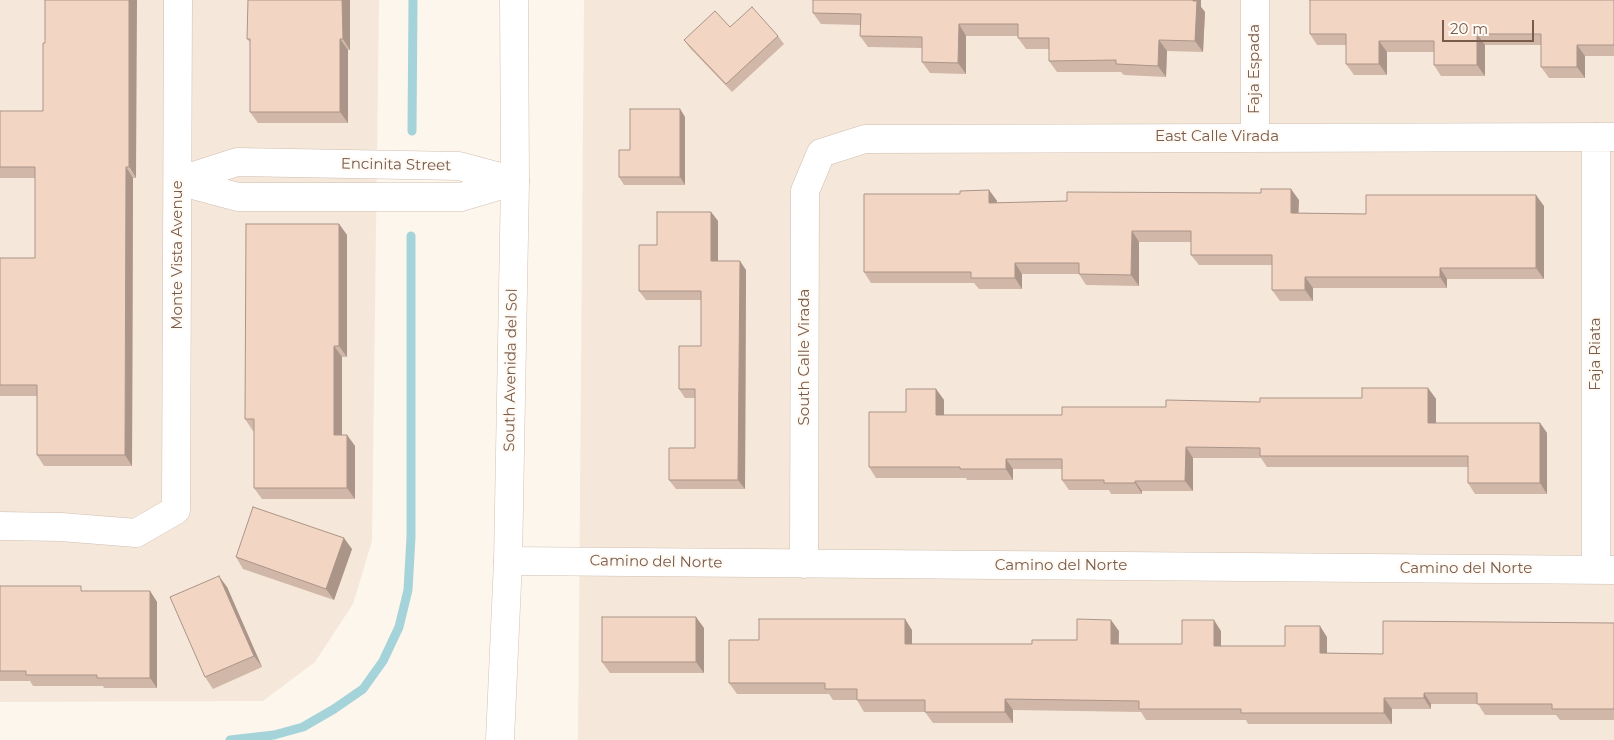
<!DOCTYPE html>
<html>
<head>
<meta charset="utf-8">
<style>
	body { margin:0 }
	#map { position:relative; width:1614px; height:740px; overflow:hidden; background:#fdf6ec; font-family:Montserrat,sans-serif }
	canvas { display:block }
	.scale { position:absolute; left:1442px; top:20px; width:92px; height:22px; box-sizing:border-box; border:2px solid #7a5c4d; border-top:0; padding-left:6px; font-size:15px; line-height:18px; white-space:nowrap; color:#7a5c4d; -webkit-text-stroke:4px #fffaf3; paint-order:stroke }
</style>
</head>
<body>
<div id="map">
<canvas width="1614" height="740"></canvas>
<div class="scale">20 m</div>
</div>
<script>
const c = document.querySelector('canvas').getContext('2d');
c.lineJoin = 'round';
function fill(path, color) { c.fillStyle = color; c.fill(path, 'evenodd'); }
const poly = rows => new Path2D(rows.map(r => 'M' + r).join(''));
function strokePath(path, color, width, dash) { c.strokeStyle = color; c.lineWidth = width; c.lineCap = dash ? 'butt' : 'round'; c.setLineDash(dash || []); c.stroke(path); }
function drawText(font, color, halo, rows, align = 'center') {
  c.font = font + ' Montserrat,sans-serif'; c.lineWidth = 4; c.setLineDash([]); c.textBaseline = 'middle'; c.strokeStyle = halo; c.fillStyle = color; for (const [text, x, y, turn = 0] of rows) {
    c.save(); c.translate(x, y); c.rotate((+turn || 0) * Math.PI / 180); c.textAlign = isNaN(turn) ? turn : align; if (halo) c.strokeText(text, 0, 0); c.fillText(text, 0, 0); c.restore();
  }
}
fill(poly([
	[0,0,379,0,372,541,353,604,315,662,263,701,0,702],
	[584,0,1614,0,1614,740,578,740]
]), '#f5e8da');
strokePath(poly([
	[412,131,413,0],
	[230,740,274,735,303,727,334,709,363,689,383,661,399,627,408,590,411,537,411,236]
]), '#a5d3da', 9);
const street = poly([
	[1255,137,1255,0],
	[1596,137,1596,570],
	[178,181,237,162,459,166,515,181],
	[178,181,238,197,461,197,515,181],
	[0,526,61,527,136,533,176,510,178,0],
	[508,561,1614,570],
	[804,564,805,191,821,153,865,139,1614,137]
]);
const secondary = poly([
	[500,740,508,561,515,181,514,0]
]);
strokePath(street, '#d1beb0', 29);
strokePath(secondary, '#d6c0b0', 29);
strokePath(street, '#fff', 28);
strokePath(secondary, '#fff', 28);
fill(poly([
	[350,0,350,50,348,50,348,123,258,123,250,112,250,42,247,39],
	[1614,0,1614,56,1585,56,1585,78,1549,78,1541,67,1541,45,1485,45,1485,76,1441,76,1434,65,1434,52,1387,52,1387,75,1354,75,1346,64,1346,45,1317,45,1310,34],
	[1201,7,1205,12,1203,52,1167,51,1166,77,1124,75,1121,72,1057,72,1049,61,1049,49,1026,49,1018,38,1018,36,966,36,966,74,930,73,922,62,922,48,868,47,860,36,860,25,821,24,813,13],
	[778,36,784,44,732,92,690,48,684,40],
	[43,43,136,178,133,178,132,466,44,466,37,455,37,396,0,396,0,258,35,258,35,178,0,178,0,111,43,111],
	[680,109,685,117,685,185,624,185,619,177,630,150],
	[989,190,997,201,997,203,1299,200,1298,213,1366,214,1544,206,1544,279,1447,279,1447,288,1313,288,1313,301,1280,301,1272,290,1272,265,1199,265,1191,255,1191,242,1139,242,1139,286,1086,285,1079,274,1022,274,1022,289,979,289,974,283,871,283,864,272,960,194],
	[711,212,718,221,718,261,746,270,745,489,676,489,669,480,695,448,695,398,685,398,679,389,701,346,701,300,646,300,639,291,657,245],
	[339,224,347,235,347,357,342,357,342,435,347,435,355,446,355,499,262,499,254,488,254,431,253,431,245,419],
	[1428,388,1436,399,1436,423,1540,423,1547,433,1547,494,1475,494,1468,483,1468,467,1267,467,1261,458,1193,458,1193,491,1142,491,1142,494,1111,494,1109,490,1069,490,1062,480,1062,469,1013,469,1013,480,967,480,966,478,876,478,869,467,906,412,936,389,944,400,944,415,1062,415,1260,402,1362,398],
	[352,549,334,600,243,569,236,557],
	[0,586,85,591,150,591,157,602,157,688,104,688,103,686,33,686,30,681,0,681],
	[227,587,262,667,213,689,205,677],
	[1614,623,1614,720,1560,720,1556,715,1485,715,1478,704,1431,704,1431,709,1392,709,1392,724,1248,724,1246,720,1146,720,1141,712,1013,710,1013,723,933,723,925,712,864,712,857,700,833,700,829,694,737,694,729,683,759,640,912,630,912,644,1032,644,1077,640,1119,631,1119,644,1182,644,1221,631,1221,646,1285,646,1327,637,1327,653,1383,654],
	[704,628,704,673,610,673,602,662]
]), '#d1b7a8');
fill(poly([
	[129,0,137,0,136,178,129,167],
	[342,0,350,0,350,50,343,39],
	[1193,0,1201,0,1201,7,1205,12,1203,52,1195,41],
	[959,24,966,36,966,74,958,63],
	[1477,34,1485,45,1485,76,1477,65],
	[340,39,348,50,348,123,340,112],
	[1159,40,1167,51,1166,77,1158,66],
	[1379,41,1387,52,1387,75,1379,64],
	[1577,45,1585,56,1585,78,1577,67],
	[680,109,685,117,685,185,680,177],
	[126,167,133,178,132,466,125,455],
	[1291,189,1299,200,1298,224,1291,213],
	[989,190,997,201,997,214,989,203],
	[1536,195,1544,206,1544,279,1536,268],
	[711,212,718,221,718,270,711,261],
	[339,224,347,235,347,357,339,346],
	[1132,231,1139,242,1139,286,1131,275],
	[740,261,746,270,745,489,738,480],
	[1015,263,1022,274,1022,289,1015,278],
	[1440,268,1447,279,1447,288,1440,277],
	[1305,277,1313,288,1313,301,1305,290],
	[334,346,342,357,342,446,334,435],
	[1428,388,1436,399,1436,433,1428,423],
	[936,389,944,400,944,425,936,415],
	[1540,423,1547,433,1547,494,1540,483],
	[347,435,355,446,355,499,347,488],
	[1186,447,1193,458,1193,491,1185,481],
	[1006,459,1013,469,1013,480,1006,469],
	[1135,481,1142,491,1142,494,1135,483],
	[344,538,352,549,334,600,326,589],
	[219,576,227,587,262,667,254,656],
	[150,591,157,602,157,688,150,678],
	[696,617,704,628,704,673,696,662],
	[905,619,912,630,912,655,905,644],
	[1111,620,1119,631,1118,655,1111,644],
	[1214,620,1221,631,1221,657,1214,646],
	[1320,626,1327,637,1327,664,1320,653],
	[1424,693,1431,704,1431,709,1424,698],
	[1384,698,1392,709,1392,724,1384,713],
	[1005,699,1013,710,1013,723,1005,712]
]), '#aa9588');
const building = poly([
	[45,0,129,0,129,167,126,167,125,455,37,455,37,385,0,385,0,258,35,258,35,167,0,167,0,111,43,111,43,43,45,43,45,0],
	[248,0,342,0,343,39,340,39,340,112,250,112,250,39,247,39,248,0],
	[813,0,1193,0,1193,1,1197,1,1195,41,1159,40,1158,66,1116,64,1116,60,1049,61,1049,38,1018,38,1018,24,959,24,958,63,922,62,922,37,860,36,861,14,813,13,813,0],
	[1310,0,1614,0,1614,45,1577,45,1577,67,1541,67,1541,34,1477,34,1477,65,1434,65,1434,41,1379,41,1379,64,1346,64,1346,34,1310,34,1310,0],
	[752,7,778,36,726,84,684,40,715,11,730,27,752,7],
	[630,109,680,109,680,177,619,177,619,150,630,150,630,109],
	[1261,189,1291,189,1291,213,1366,214,1366,195,1536,195,1536,268,1440,268,1440,277,1305,277,1305,290,1272,290,1272,255,1191,255,1191,231,1132,231,1131,275,1079,274,1079,263,1015,263,1015,278,971,278,971,272,864,272,864,194,960,194,960,191,989,190,989,203,1067,201,1067,192,1261,193,1261,189],
	[657,212,711,212,711,261,740,261,738,480,669,480,669,448,695,448,695,389,679,389,679,346,701,346,701,291,639,291,639,245,657,245,657,212],
	[246,224,339,224,339,346,334,346,334,435,347,435,347,488,254,488,254,419,245,419,246,224],
	[1362,388,1428,388,1428,423,1540,423,1540,483,1468,483,1468,456,1260,456,1260,448,1186,447,1185,481,1135,481,1135,483,1104,483,1104,480,1062,480,1062,459,1006,459,1006,469,960,469,960,467,869,467,869,412,906,412,906,389,936,389,936,415,1062,415,1062,407,1166,407,1166,400,1260,402,1260,398,1362,398,1362,388],
	[253,507,344,538,326,589,236,557,253,507],
	[219,576,254,656,205,677,170,597,219,576],
	[0,586,81,586,81,591,150,591,150,678,97,678,97,675,26,675,26,671,0,671,0,586],
	[602,617,696,617,696,662,602,662,602,617],
	[759,619,905,619,905,644,1032,644,1032,640,1077,640,1077,619,1111,620,1111,644,1182,644,1182,620,1214,620,1214,646,1285,646,1285,626,1320,626,1320,653,1383,654,1383,621,1614,623,1614,709,1552,709,1552,704,1477,704,1477,693,1424,693,1424,698,1384,698,1384,713,1241,713,1241,709,1139,709,1139,701,1005,699,1005,712,925,712,925,700,857,700,857,689,825,689,825,683,729,683,729,640,759,640,759,619]
]);
fill(building, '#f3d5c3');
strokePath(building, '#aa9588', 1);
drawText('15px', '#7a5c4d', '#fffaf3', [
	["Faja Espada",1255,69,-90],
	["East Calle Virada",1217,137],
	["Encinita Street",396,165,1],
	["Monte Vista Avenue",178,255,-90],
	["Faja Riata",1596,354,-90],
	["South Calle Virada",805,357,-90],
	["South Avenida del Sol",511,370,-89],
	["Camino del Norte",656,562,1],
	["Camino del Norte",1061,566],
	["Camino del Norte",1466,569]
]);
</script>
</body>
</html>
